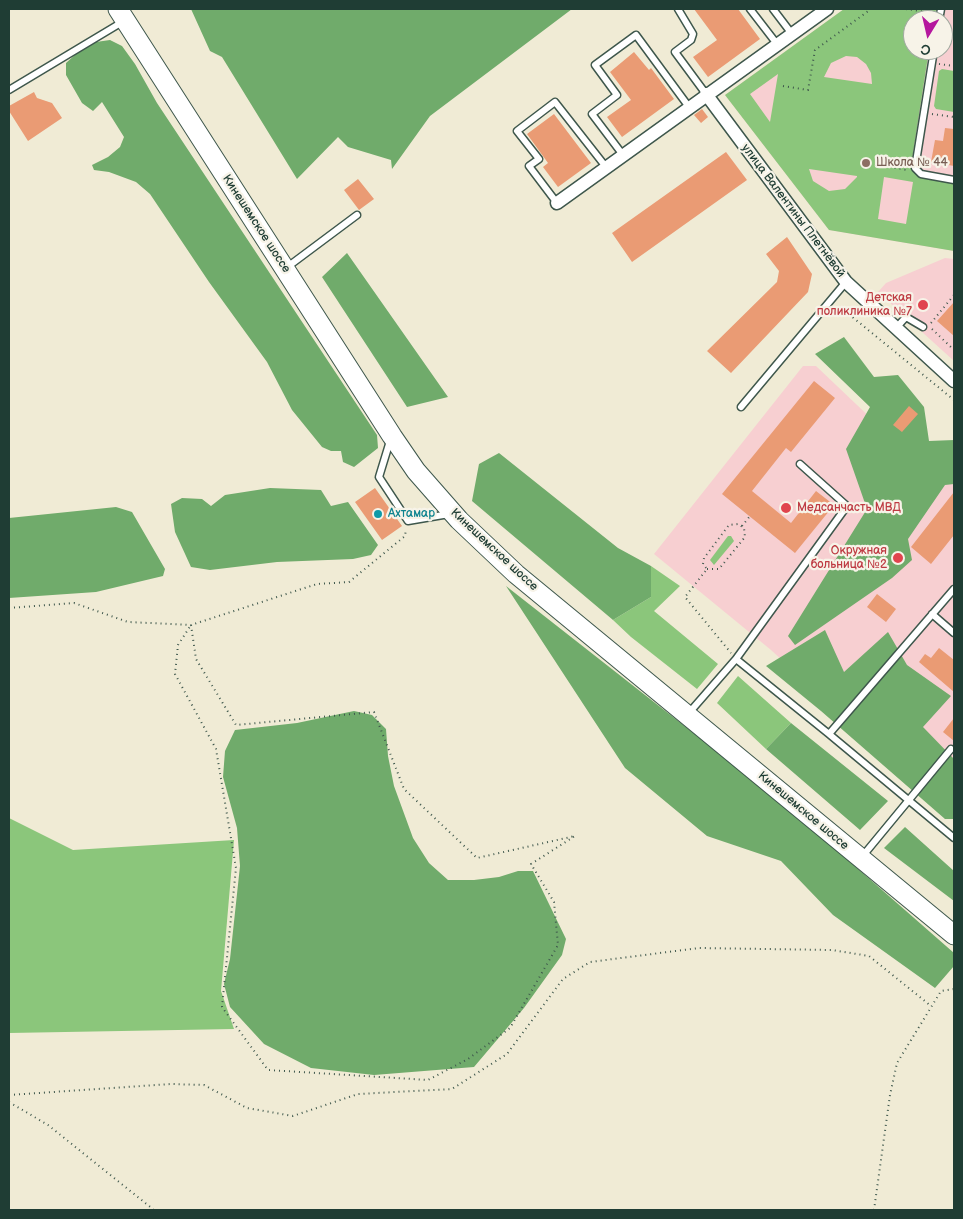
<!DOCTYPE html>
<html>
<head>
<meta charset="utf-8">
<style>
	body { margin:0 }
	#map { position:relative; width:963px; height:1219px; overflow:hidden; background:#f0ebd5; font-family:"Balsamiq Sans",sans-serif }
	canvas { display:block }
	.frame { position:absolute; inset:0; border:10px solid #1f3d34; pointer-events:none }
	.north { position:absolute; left:903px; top:10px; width:50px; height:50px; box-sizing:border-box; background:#f7f3e8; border:1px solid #a1aaa0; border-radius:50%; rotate:189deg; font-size:14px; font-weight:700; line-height:20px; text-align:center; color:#1f3d34 }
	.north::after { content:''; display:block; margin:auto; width:18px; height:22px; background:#b5179e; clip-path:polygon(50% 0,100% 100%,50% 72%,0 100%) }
</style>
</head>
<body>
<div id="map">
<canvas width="963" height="1219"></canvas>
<div class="frame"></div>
<div class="north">С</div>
</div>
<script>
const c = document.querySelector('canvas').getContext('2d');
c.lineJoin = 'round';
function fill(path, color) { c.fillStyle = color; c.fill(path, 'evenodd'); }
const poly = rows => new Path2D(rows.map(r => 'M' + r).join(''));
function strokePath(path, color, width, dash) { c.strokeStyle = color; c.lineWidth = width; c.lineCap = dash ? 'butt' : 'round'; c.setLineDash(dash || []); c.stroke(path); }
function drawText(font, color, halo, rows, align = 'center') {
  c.font = font + ' "Balsamiq Sans",sans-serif'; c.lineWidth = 4.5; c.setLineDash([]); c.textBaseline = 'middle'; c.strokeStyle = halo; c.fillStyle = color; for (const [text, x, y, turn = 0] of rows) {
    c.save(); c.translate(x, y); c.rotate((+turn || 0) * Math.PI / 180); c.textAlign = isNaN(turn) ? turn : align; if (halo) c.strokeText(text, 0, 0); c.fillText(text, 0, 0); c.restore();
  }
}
fill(poly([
	[844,9,954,9,954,251,829,230,725,95],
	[913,20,943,20,943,50,913,50],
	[945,258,954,259,954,361,878,292,886,283],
	[803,366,816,366,917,462,954,466,954,813,920,787,771,650,654,554]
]), '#f7cfd1');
fill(poly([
	[844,9,936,10,934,20,913,20,913,50,929,50,911,166,919,177,954,183,954,251,829,230,725,95],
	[846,56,857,57,866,64,871,73,872,84,824,77,831,63],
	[778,74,770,122,750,94],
	[809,169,857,176,857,177,845,189,829,191,813,181],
	[884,177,913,182,906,224,878,219],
	[942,69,954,71,954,112,936,109,934,106,939,71],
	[728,536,731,536,734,541,714,565,710,560],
	[651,566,680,586,654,611,718,664,697,689,631,637,613,620,651,597],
	[738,676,791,723,766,749,717,703],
	[9,818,73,850,234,840,221,991,234,1029,9,1033]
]), '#8bc67b');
fill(poly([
	[191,9,572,9,430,116,392,169,391,160,348,147,338,137,297,179,222,57,210,51],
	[110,40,122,46,135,64,157,103,377,435,378,448,354,467,343,462,341,451,331,451,322,447,292,410,267,362,209,282,150,194,136,182,109,172,94,170,92,165,108,157,120,147,124,137,102,102,93,111,82,103,66,75,66,63,76,54,96,42],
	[347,253,448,397,407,407,322,277],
	[844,337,874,377,898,375,924,407,929,441,954,440,954,484,945,485,908,539,912,560,892,578,795,645,788,636,867,509,846,449,870,407,815,354],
	[499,453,618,548,651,566,651,597,613,620,472,501,479,464],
	[270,488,321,490,331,506,348,502,378,545,371,555,353,559,277,562,210,570,191,567,175,532,171,504,182,498,202,499,211,506,225,495],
	[116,507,132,512,165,569,163,576,96,592,9,598,9,518],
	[506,586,784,804,954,953,954,966,935,988,833,915,781,861,707,836,625,768],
	[825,630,844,672,888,632,907,665,951,696,923,727,954,759,954,819,945,819,821,711,766,666],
	[354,711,372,715,386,729,388,756,394,786,413,838,429,863,448,880,474,880,499,877,518,871,533,871,566,939,562,955,524,1008,474,1067,374,1075,311,1068,264,1044,230,1007,224,984,230,959,240,866,237,828,223,777,225,751,235,730,297,723],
	[791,723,888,801,860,830,766,749],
	[905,827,954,871,954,901,884,848]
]), '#70ab6b');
fill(poly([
	[694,9,738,9,760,39,708,77,693,57,717,40],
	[634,52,649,70,651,68,674,99,622,137,607,117,631,100,610,72],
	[34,92,37,98,52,103,62,118,28,141,9,111,9,106],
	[702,109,708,117,701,123,694,115],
	[554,114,591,163,558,187,543,167,548,163,527,134],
	[945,128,954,129,954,166,931,162,935,140,943,141],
	[726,152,747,180,632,262,612,233],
	[358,179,374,199,359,210,344,190],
	[787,237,812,274,808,292,731,373,707,351,777,282,779,271,766,254],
	[954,302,954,336,937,321],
	[814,381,835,398,791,452,786,448,752,491,791,523,816,491,834,505,795,553,722,494],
	[909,406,918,414,902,432,893,425],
	[375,488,402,526,382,540,355,502],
	[954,492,954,535,931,564,911,547],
	[877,594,896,609,886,622,867,607],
	[939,648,954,660,954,692,919,662,925,654,931,658],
	[954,718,954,741,943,732]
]), '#ea9b74');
const service = poly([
	[678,9,693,34,691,40,675,52,706,94],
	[750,9,777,44],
	[773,9,792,34],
	[939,20,941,9],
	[934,50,915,168,921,174,954,180],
	[9,90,124,21],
	[623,155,592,114,617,95,595,65,636,35,689,107],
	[557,203,529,166,539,159,517,131,555,102,606,167],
	[286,268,357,215],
	[896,328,906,317,923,327],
	[741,407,846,282],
	[390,441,379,477,408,521,449,514],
	[932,614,954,633],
	[736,659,847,506,800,464],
	[688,714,736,659,829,734,954,589],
	[829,734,954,838],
	[861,858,951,749]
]);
const minor = poly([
	[706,94,846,282,954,381],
	[557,203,827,9]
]);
const secondary = poly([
	[118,9,392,436,416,471,459,520,516,574,954,935]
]);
strokePath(service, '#3e574c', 9);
strokePath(minor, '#3e574c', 15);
strokePath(secondary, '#3e574c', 21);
strokePath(poly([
	[906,9,933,13],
	[939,64,954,66],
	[783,86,808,90,815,50,871,9],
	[932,114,954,117],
	[875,164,907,170],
	[845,311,954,400],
	[931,323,954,295],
	[932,329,954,350],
	[742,526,750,516],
	[707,569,719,569,745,537,744,528,738,524,729,525,704,558,703,564,707,569,685,597,731,653],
	[9,608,74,603,128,622,191,625,317,584,349,582,405,536,406,529],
	[191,625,196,659,236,725,374,712,404,789,477,858,575,836,531,864,554,902,558,945,510,1028,468,1059,428,1080,268,1070,222,1007,236,868,216,749,175,674,178,645,191,625],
	[9,1095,171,1084,204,1085,247,1108,293,1116,358,1094,452,1089,507,1054,563,979,590,962,699,948,832,950,869,956,931,1006],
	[9,1102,48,1125,154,1210],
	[874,1210,890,1095,897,1063,941,991,954,989]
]), '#3e574c', 2, [1, 4]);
strokePath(service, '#fff', 6);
strokePath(minor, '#fff', 12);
strokePath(secondary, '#fff', 19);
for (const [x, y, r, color] of [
	[866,163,5,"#8d6e63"],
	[923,305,6,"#e0444e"],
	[786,508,6,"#e0444e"],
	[378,514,5,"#0f9aa8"],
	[898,558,6,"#e0444e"]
]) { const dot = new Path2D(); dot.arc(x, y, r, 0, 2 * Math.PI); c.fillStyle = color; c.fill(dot); strokePath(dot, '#f7f3e8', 2); }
drawText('12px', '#785e54', '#f7f3e8', [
	["Школа № 44",876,163]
], 'left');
drawText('12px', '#1f3d34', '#f7f3e8', [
	["улица Валентины Плетнёвой",793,211,53],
	["Кинешемское шоссе",256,224,57],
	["Кинешемское шоссе",494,550,43],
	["Кинешемское шоссе",803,811,40]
]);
drawText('12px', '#be3a42', '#f7f3e8', [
	["Детская",912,298],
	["поликлиника №7",912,312],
	["Медсанчасть МВД",797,508,"left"],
	["Окружная",887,551],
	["больница №2",887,565]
], 'right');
drawText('12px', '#0d838f', '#f7f3e8', [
	["Ахтамар",388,514]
], 'left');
</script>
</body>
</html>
